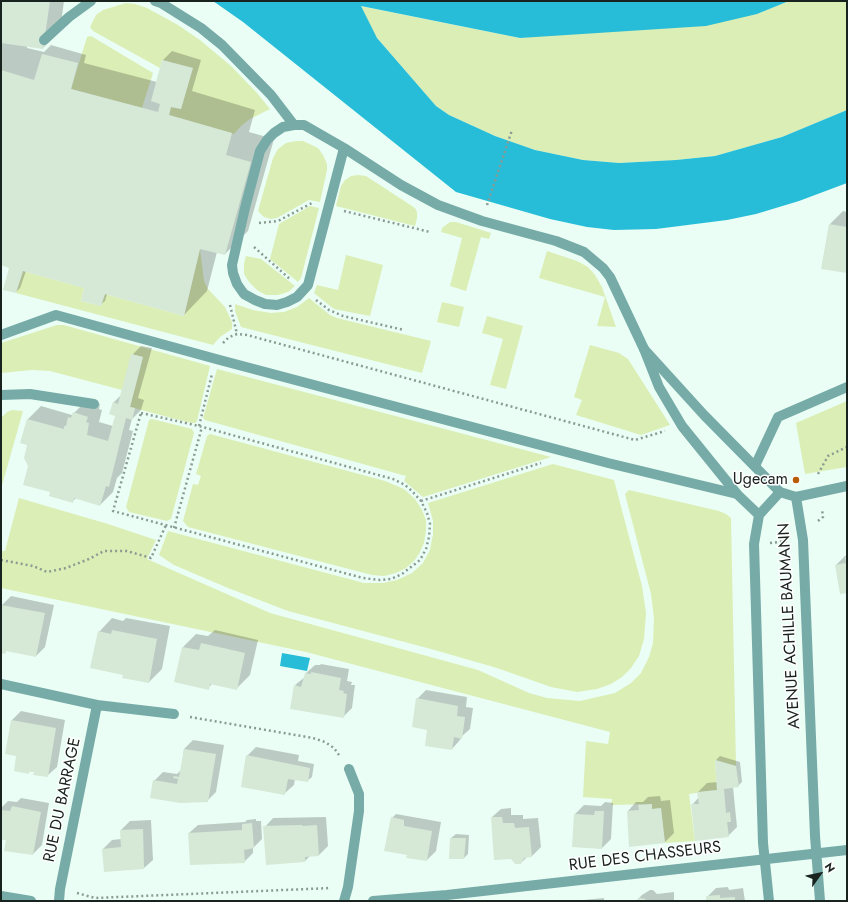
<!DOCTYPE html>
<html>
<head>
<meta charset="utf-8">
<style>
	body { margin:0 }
	#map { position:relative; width:848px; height:902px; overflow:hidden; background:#eafef5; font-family:Jost,sans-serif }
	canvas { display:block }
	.frame { position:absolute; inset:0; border:2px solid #18221e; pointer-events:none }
	.north { position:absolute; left:800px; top:854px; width:40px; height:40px; -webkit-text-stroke:3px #fff; paint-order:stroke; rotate:57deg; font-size:11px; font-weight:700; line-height:16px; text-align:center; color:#18221e }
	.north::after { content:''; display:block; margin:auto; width:14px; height:18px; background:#18221e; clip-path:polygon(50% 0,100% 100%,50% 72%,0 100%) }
</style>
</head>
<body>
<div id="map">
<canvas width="848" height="902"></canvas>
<div class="frame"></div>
<div class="north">N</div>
</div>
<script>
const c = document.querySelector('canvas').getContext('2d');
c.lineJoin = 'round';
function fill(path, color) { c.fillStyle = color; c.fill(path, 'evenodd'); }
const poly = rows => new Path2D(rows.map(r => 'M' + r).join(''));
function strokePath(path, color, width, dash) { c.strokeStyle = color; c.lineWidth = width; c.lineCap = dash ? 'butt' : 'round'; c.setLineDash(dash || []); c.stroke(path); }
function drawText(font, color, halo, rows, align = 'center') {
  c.font = font + ' Jost,sans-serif'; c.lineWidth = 3; c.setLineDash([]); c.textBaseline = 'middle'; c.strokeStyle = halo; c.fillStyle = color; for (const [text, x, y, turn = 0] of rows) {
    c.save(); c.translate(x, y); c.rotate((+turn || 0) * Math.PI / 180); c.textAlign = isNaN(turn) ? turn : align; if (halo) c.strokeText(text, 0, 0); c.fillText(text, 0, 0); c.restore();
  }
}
fill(poly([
	[789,1,847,1,847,110,782,137,715,156,676,160,619,163,583,160,535,150,495,136,449,115,436,106,377,38,360,6,520,38,757,14],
	[126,3,135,4,147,8,178,25,200,40,231,66,257,93,270,109,250,119,241,126,234,134,169,115,171,107,181,109,192,68,162,60,160,68,93,31,90,27,96,15,103,10],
	[91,36,153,73,142,108,71,89,87,37],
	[296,141,303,141,318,148,323,155,327,164,327,170,320,202,309,200,277,218,271,219,264,217,258,211,273,158,278,149,286,143],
	[358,175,366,176,415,208,417,212,417,218,415,226,336,206,341,186,345,180,351,176],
	[310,206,319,208,301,278,298,282,270,259,279,224],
	[450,222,456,222,491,233,489,239,481,237,466,291,450,286,462,238,441,232,442,228],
	[200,249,204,281,208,289,225,307,232,322,232,329,220,337,213,345,16,293,23,271,84,288,81,301,101,306,105,294,184,316],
	[547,251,577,261,588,267,595,275,602,287,616,327,597,326,605,297,539,278],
	[346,255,383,265,370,316,334,309,314,293,317,285,338,290],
	[246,256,261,259,295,286,288,292,278,295,266,295,257,290,249,282,244,274,244,264],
	[309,298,330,315,337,318,431,341,422,373,241,327,235,311,235,304,253,310,271,313,284,312,297,307],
	[442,302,464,307,459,327,437,322],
	[487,316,523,326,506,389,490,385,503,339,482,333],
	[57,325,64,325,210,366,197,421,195,423,191,423,130,407,143,357,132,354,122,390,50,371,32,370,1,373,1,343],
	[590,345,619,353,628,359,670,425,641,435,576,415,582,400,574,397],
	[217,369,551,457,423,497,404,481,406,476,205,420,203,418],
	[847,401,847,467,805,474,796,423],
	[12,410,23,411,1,489,1,418,7,412],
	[152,419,192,429,194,433,171,519,167,521,129,512,126,507,149,420],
	[210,434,385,481,404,489,415,499,422,510,426,520,426,531,424,543,419,554,414,561,406,568,396,573,384,576,372,575,188,527,183,521,193,484,198,485,201,476,196,474,207,436],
	[553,464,614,480,642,586,646,613,644,639,639,656,631,668,622,677,611,684,597,689,577,692,551,687,497,668,431,649,288,611,228,588,174,565,159,555,168,531,364,583,383,583,397,580,412,573,423,563,430,550,433,534,433,521,428,503],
	[629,490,719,511,726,514,731,518,736,766,715,760,717,790,689,794,695,841,665,843,661,808,652,809,651,804,611,805,612,799,583,797,586,741,608,744,610,732,306,652,1,588,1,551,5,551,19,498,108,524,156,540,147,559,270,613,478,670,529,693,547,698,580,701,615,693,631,683,641,673,649,657,653,643,654,618,651,594,625,494]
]), '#dbeeb5');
fill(poly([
	[213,1,789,1,757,14,706,26,520,38,361,6,377,38,436,106,449,115,495,136,535,150,583,160,619,163,676,160,715,156,782,137,847,110,847,183,799,201,756,214,727,220,656,229,614,230,587,227,550,219,456,192,243,22],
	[282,653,310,658,307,671,280,666]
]), '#27bdd8');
fill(poly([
	[1,1,64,1,60,31,43,48,27,46,27,48,44,52,51,45,86,55,84,63,157,82,163,60,172,51,201,60,192,91,255,110,249,132,274,139,248,231,225,254,217,252,207,291,184,315,107,294,105,301,100,305,85,288,26,271,20,288,16,292,11,267,1,264],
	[843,211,847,212,847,272,830,224],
	[141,346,152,348,138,398,144,400,141,410,132,419,129,430,133,431,122,473,117,478,113,492,100,505,76,498,72,502,51,491,29,466,28,444,21,442,28,419,41,406,72,415,87,400,100,404,99,409,102,410,99,422,113,426,116,415,113,403,122,394,132,355],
	[845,556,847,556,847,592,836,565],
	[11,596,54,605,45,647,36,656,7,650,5,653,1,652,1,610,2,605],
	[112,618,123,621,126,618,170,626,162,669,149,682,124,674,99,632],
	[215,630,258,640,250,675,237,688,213,683,208,688,175,681,183,647,196,634,208,636],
	[321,664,349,669,347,681,352,682,351,685,355,685,352,708,343,717,295,685,305,677,306,673,315,665,320,665],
	[426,690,467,697,466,707,473,708,470,729,461,737,460,740,452,749,428,729,417,699],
	[21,711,65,720,57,767,48,775,30,771,28,773,17,755,12,720],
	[193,740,224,745,216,792,207,801,154,781,163,772,177,774,181,770,184,749],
	[256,747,299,755,298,761,314,764,312,777,307,781,295,779,294,785,285,793,247,756],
	[720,756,740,762,742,782,738,786,733,787,737,827,728,836,692,805,699,797,698,792,707,783,718,782,716,760],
	[660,796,661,801,670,800,674,833,665,842,628,811,636,802,643,802,648,797],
	[21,798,49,803,42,845,33,854,7,839,1,839,1,808,8,801,17,802],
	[605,802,613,803,611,839,602,848,575,814,584,805,601,806],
	[511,808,511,815,523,815,523,819,538,818,541,847,532,856,527,857,521,863,492,817,501,809],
	[396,814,441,822,436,851,427,860,408,855,392,818],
	[326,817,328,846,319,855,310,856,305,861,265,827,273,818],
	[256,819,256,821,261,821,262,839,253,848,253,853,244,862,189,833,198,825,245,822,247,820],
	[151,820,153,860,144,868,103,849,112,840,121,839,121,830,130,821],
	[456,834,469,835,468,854,464,858,451,838],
	[728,887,729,890,743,888,745,901,706,901,707,897,716,888],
	[650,890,653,890,657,894,674,892,674,901,636,901,642,895],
	[604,898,604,901,573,901]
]), '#0003');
fill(poly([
	[1,1,50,1,43,49,1,43],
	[42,54,78,63,71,89,158,112,160,104,151,101,162,60,193,68,181,109,171,107,169,115,232,133,226,155,251,162,225,255,200,249,184,316,105,294,101,306,81,301,84,288,23,271,16,293,3,290,9,268,1,265,1,70,34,80],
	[829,224,847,227,847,273,821,269],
	[131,354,143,357,130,407,135,408,132,420,126,418,109,487,106,486,100,506,74,498,73,503,49,496,50,492,23,485,28,466,24,458,27,445,20,443,27,419,64,429,64,426,66,426,68,417,71,418,73,412,88,417,86,422,89,423,87,435,108,441,115,416,109,414,113,402,118,404],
	[845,557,847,557,847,593,840,594,835,565,846,563],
	[1,605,45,613,36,657,6,651,5,654,1,653],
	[112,630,157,639,149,683,122,678,123,675,90,668,98,631,111,634],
	[201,643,245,653,237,690,210,684,209,690,174,682,182,647,199,650],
	[311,672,341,678,339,690,344,691,343,693,347,694,344,718,290,709,294,685,301,687,305,673,311,674],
	[416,698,458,706,457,716,465,717,462,739,454,737,452,750,425,746,427,730,412,727],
	[11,720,56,728,48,777,33,775,34,772,29,772,29,774,14,771,16,756,5,754],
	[184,749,216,754,208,802,180,803,150,798,153,780,177,784,178,779,173,778,174,776,179,777],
	[246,755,310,768,308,782,288,779,285,795,241,787],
	[715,760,736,766,739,787,724,789,726,813,730,812,731,822,727,822,729,837,695,841,691,804,699,804,697,792,717,790],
	[652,804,652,809,661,808,665,843,629,847,627,811,639,810,638,805],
	[12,806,41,812,33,855,4,851,6,840,1,840,1,810,10,811],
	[595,811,604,811,602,849,572,847,574,814,594,815],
	[391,817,404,820,404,826,432,831,427,861,406,858,407,855,384,851],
	[491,817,502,817,503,823,514,823,515,828,529,827,532,857,524,858,521,864,515,864,511,859,494,860],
	[252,823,254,848,244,850,245,863,190,865,188,833,242,830,242,824],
	[302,825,303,826,317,825,319,856,305,857,305,862,266,865,263,826],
	[143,829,144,869,104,872,102,849,121,847,120,830],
	[450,838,466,838,464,859,449,859],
	[720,895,720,898,735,897,735,901,707,901,706,896],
	[640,898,645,899,647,901,635,901]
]), '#d6e8d6');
strokePath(poly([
	[487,205,512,130],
	[344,211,430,232],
	[259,223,278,221,312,203],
	[254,247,291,280],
	[316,300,329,310,343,316,404,330],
	[230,305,237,334],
	[223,343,228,338,232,336,237,334,247,335,635,440,665,431],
	[141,413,199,426,393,479,405,485,412,491,421,501,427,513,430,524,429,537,426,549,420,560,402,574,391,579,380,580,363,578,113,511,141,413],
	[199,426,212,374],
	[818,474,828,456,847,447],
	[421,501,541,463],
	[818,521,823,517,822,509],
	[174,528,202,427],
	[770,543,787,541],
	[1,560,33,566,47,572,66,568,89,559,104,551,127,551,151,558,166,525],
	[190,717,313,738,325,742,334,748,339,755],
	[77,893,95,898,331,888]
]), '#8b9b94', 2.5, [2, 3]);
strokePath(poly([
	[155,1,161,3,201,28,222,45,271,95,294,125],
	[44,40,69,17,91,1],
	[344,148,308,285,297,297,287,302,277,305,265,304,255,300,244,294,237,284,233,273,232,265,245,208,260,151,267,140,274,133,283,127,294,125,304,125,344,148,401,185,438,205,482,221,556,241,584,252,603,268,610,277,644,349],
	[1,335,56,315,216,359,608,463,737,494],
	[1,395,30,394,94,404],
	[755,466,778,417,847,387]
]), '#77aba7', 10);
strokePath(poly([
	[796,497,803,540,815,836,820,901],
	[759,515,737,494,682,426,659,387,644,349,704,415,780,492],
	[1,684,97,705,60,889,59,901],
	[97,705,174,714],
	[1,896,31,901],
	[344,901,348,887,359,811,359,794,349,769],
	[373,901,447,895,847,850],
	[769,901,763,843,754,544,759,515,780,492,796,497,847,486]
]), '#77aba7', 10);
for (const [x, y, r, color] of [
	[796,480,4,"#b75c00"]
]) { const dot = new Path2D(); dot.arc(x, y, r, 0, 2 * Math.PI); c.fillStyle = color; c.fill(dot); strokePath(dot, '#fff', 1.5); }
drawText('16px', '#18221e', '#fff', [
	["Ugecam",788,480]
], 'right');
drawText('16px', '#18221e', '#fff', [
	["AVENUE ACHILLE BAUMANN",790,626,-93],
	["RUE DU BARRAGE",63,800,-78],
	["RUE DES CHASSEURS",645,857,-7]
]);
</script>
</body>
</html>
